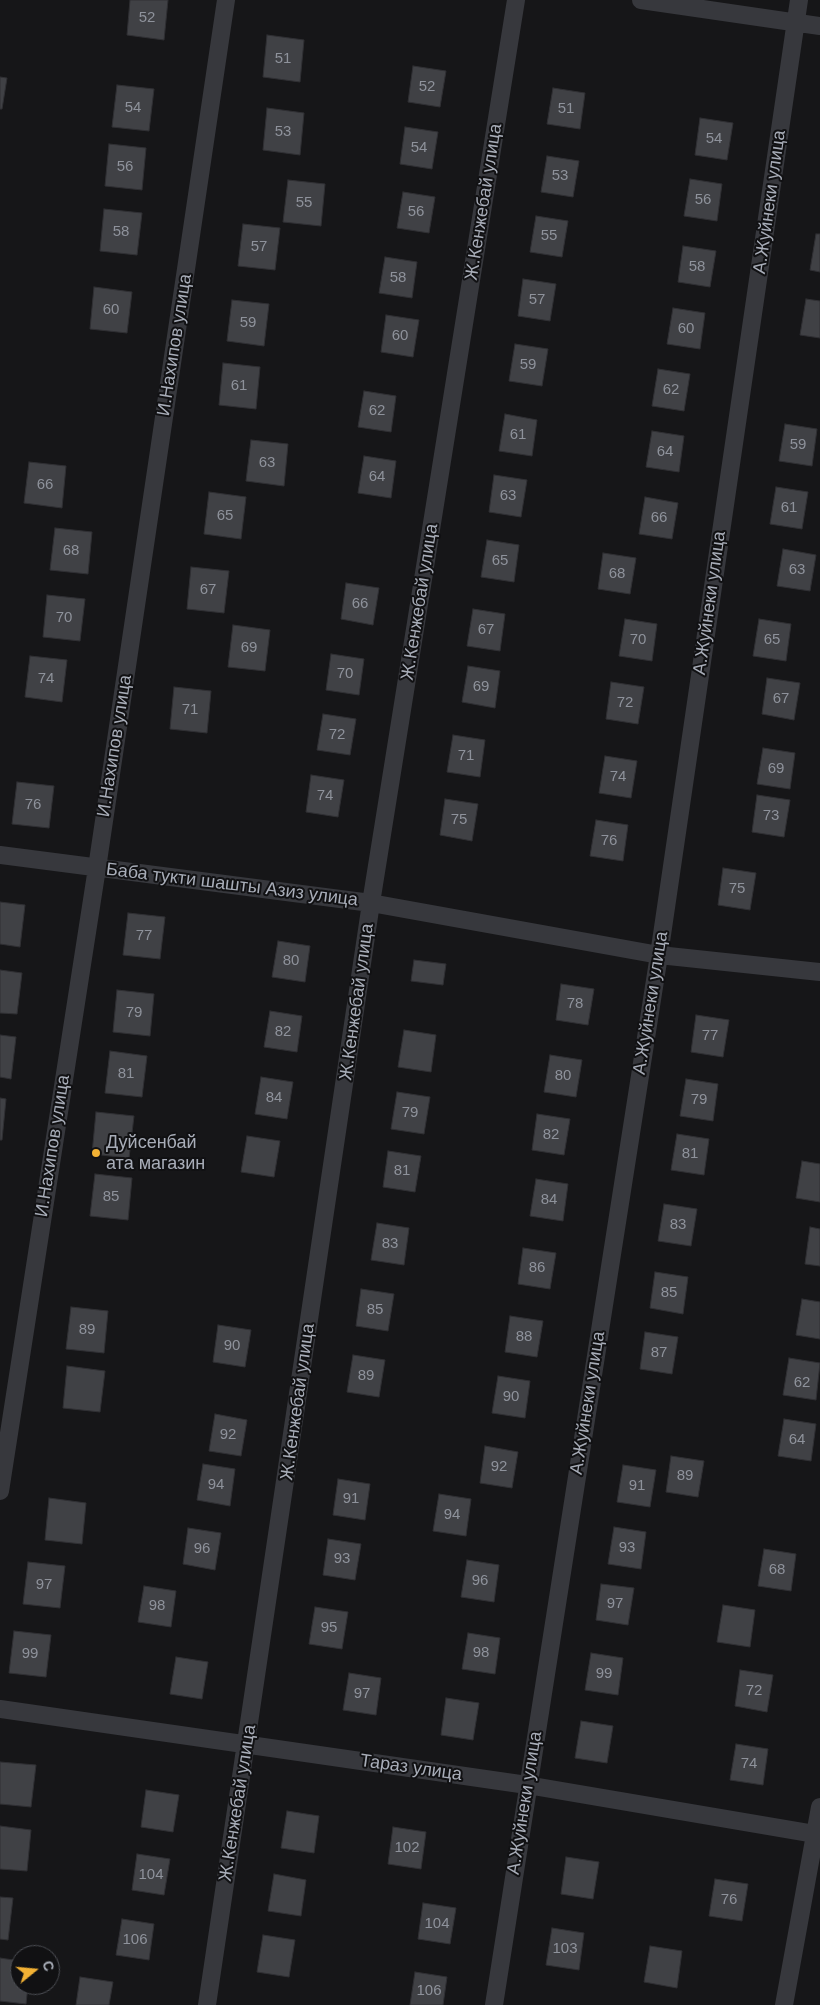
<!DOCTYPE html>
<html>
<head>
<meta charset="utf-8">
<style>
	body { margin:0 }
	#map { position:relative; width:820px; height:2005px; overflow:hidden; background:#161618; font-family:Arial,sans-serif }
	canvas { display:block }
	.north { position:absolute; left:10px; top:1945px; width:50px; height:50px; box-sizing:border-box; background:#111113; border:1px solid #4d4f55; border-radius:50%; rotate:73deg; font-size:14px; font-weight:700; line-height:20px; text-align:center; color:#a8adb8 }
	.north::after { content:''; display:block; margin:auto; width:18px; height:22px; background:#f2b134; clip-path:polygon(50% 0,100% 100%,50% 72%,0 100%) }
</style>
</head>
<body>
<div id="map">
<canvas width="820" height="2005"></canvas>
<div class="north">С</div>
</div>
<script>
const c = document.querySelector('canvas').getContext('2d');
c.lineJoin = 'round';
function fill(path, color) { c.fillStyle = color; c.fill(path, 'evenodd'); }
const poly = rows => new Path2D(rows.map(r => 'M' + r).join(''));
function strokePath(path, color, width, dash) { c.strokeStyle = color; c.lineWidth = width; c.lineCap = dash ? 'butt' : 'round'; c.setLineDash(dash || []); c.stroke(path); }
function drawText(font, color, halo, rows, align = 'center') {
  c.font = font + ' Arial,sans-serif'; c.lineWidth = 4; c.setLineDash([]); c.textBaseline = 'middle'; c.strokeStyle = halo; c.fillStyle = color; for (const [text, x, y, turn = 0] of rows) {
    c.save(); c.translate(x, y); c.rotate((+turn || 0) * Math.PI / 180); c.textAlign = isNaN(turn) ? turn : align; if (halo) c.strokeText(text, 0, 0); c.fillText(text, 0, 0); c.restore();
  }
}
const building = poly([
	[130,0,168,0,164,40,127,35,130,0],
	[267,35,304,40,300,82,263,77,267,35],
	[413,66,446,71,440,107,408,102,413,66],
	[0,77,7,78,2,109,0,109,0,77],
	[117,85,154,89,149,131,112,127,117,85],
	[553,88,585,93,580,129,547,124,553,88],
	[267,108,304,113,300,155,263,150,267,108],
	[700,118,733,123,727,160,695,155,700,118],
	[405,127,438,132,432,169,400,164,405,127],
	[109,144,146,148,142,190,105,186,109,144],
	[547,156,579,161,573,197,541,192,547,156],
	[690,179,722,184,717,221,684,216,690,179],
	[288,180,325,184,321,226,283,222,288,180],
	[403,192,435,197,429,233,397,228,403,192],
	[104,209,142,213,137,255,100,251,104,209],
	[536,216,568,221,562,257,530,252,536,216],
	[243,224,280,228,275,270,238,266,243,224],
	[816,234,820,234,820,272,810,270,816,234],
	[683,246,716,251,710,287,678,282,683,246],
	[385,257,417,262,412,298,379,293,385,257],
	[523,279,556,284,550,321,518,316,523,279],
	[94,287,132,292,127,333,90,329,94,287],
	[806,299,820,301,820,338,800,335,806,299],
	[232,300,269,304,264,346,227,341,232,300],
	[673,308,705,313,700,349,667,344,673,308],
	[386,315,419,320,413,357,381,352,386,315],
	[515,344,548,349,542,386,509,381,515,344],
	[223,363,260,367,256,409,219,405,223,363],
	[658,369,690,374,684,411,652,406,658,369],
	[364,391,396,396,391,432,358,427,364,391],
	[505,414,537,420,532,456,499,451,505,414],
	[785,424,817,429,812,466,779,461,785,424],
	[652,431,684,436,679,472,646,467,652,431],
	[251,440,288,444,284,486,246,481,251,440],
	[364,456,396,461,391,498,358,493,364,456],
	[29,462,66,466,62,508,24,503,29,462],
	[494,475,527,480,521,517,489,512,494,475],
	[776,487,808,492,802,529,770,524,776,487],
	[209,492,246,497,241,539,204,534,209,492],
	[645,497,678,503,672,539,639,534,645,497],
	[55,528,92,532,88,574,50,570,55,528],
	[487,540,519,545,514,582,481,577,487,540],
	[783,549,816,555,810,591,777,586,783,549],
	[603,553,636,558,630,594,598,589,603,553],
	[191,567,229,571,224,613,187,609,191,567],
	[346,583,379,588,373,625,341,619,346,583],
	[47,595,85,599,80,641,43,637,47,595],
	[473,609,505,614,500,651,467,646,473,609],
	[625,619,657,624,652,661,619,656,625,619],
	[759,619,791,624,786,661,753,656,759,619],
	[233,625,270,630,265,671,228,667,233,625],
	[331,654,364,659,359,695,326,690,331,654],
	[30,656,67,660,62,702,25,697,30,656],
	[468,666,500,671,495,708,462,702,468,666],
	[767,678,800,683,794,720,762,714,767,678],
	[611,682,644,687,638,724,606,719,611,682],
	[174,687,211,691,207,733,170,729,174,687],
	[323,714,356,719,350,755,317,750,323,714],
	[453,735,485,740,480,777,447,772,453,735],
	[763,748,795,753,790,789,757,784,763,748],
	[605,756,637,761,631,798,599,793,605,756],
	[311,775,344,780,338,817,306,812,311,775],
	[17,782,54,786,49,828,12,824,17,782],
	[757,795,790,800,784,837,752,832,757,795],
	[445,799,478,804,472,841,440,835,445,799],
	[596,820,628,825,623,861,590,856,596,820],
	[723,868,756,873,750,910,718,905,723,868],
	[0,902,25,905,20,947,0,944,0,902],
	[128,913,165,917,160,959,123,955,128,913],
	[278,941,310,946,305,982,272,977,278,941],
	[414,960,446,964,443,985,411,981,414,960],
	[0,970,22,973,17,1014,0,1013,0,970],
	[561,984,594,989,588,1025,556,1020,561,984],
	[117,990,154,994,150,1036,113,1032,117,990],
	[270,1011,302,1016,297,1052,264,1047,270,1011],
	[696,1015,729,1020,723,1057,691,1052,696,1015],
	[404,1030,436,1035,431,1072,398,1067,404,1030],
	[0,1035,16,1037,11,1079,0,1077,0,1035],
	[110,1051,147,1056,142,1097,105,1093,110,1051],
	[550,1055,582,1060,576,1097,544,1092,550,1055],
	[261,1077,293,1082,287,1119,255,1114,261,1077],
	[686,1079,718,1084,713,1121,680,1116,686,1079],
	[397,1092,430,1097,424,1134,391,1129,397,1092],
	[0,1098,6,1099,2,1140,0,1140,0,1098],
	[96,1112,134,1116,129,1158,92,1154,96,1112],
	[537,1114,570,1119,564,1155,532,1150,537,1114],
	[677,1134,709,1139,704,1175,671,1170,677,1134],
	[247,1136,280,1141,274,1177,241,1172,247,1136],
	[388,1151,421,1156,415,1192,383,1187,388,1151],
	[802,1161,820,1164,820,1202,796,1198,802,1161],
	[95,1174,132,1178,128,1220,90,1216,95,1174],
	[536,1179,568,1184,563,1221,530,1216,536,1179],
	[664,1204,697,1209,691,1246,658,1241,664,1204],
	[377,1223,409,1228,404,1265,371,1260,377,1223],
	[810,1227,820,1229,820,1266,805,1264,810,1227],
	[523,1248,556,1253,550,1289,518,1284,523,1248],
	[655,1272,688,1277,683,1314,650,1308,655,1272],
	[361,1289,394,1294,388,1331,356,1326,361,1289],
	[802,1299,820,1302,820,1339,796,1335,802,1299],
	[71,1307,108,1311,104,1353,66,1349,71,1307],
	[510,1316,543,1321,537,1357,505,1352,510,1316],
	[218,1325,251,1330,245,1367,213,1362,218,1325],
	[645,1332,678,1337,672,1374,640,1369,645,1332],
	[353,1355,385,1360,379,1397,347,1392,353,1355],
	[789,1358,820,1363,816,1400,783,1395,789,1358],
	[67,1366,105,1371,100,1412,63,1408,67,1366],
	[498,1376,530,1381,525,1418,492,1413,498,1376],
	[215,1414,247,1420,241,1456,209,1451,215,1414],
	[784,1419,816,1424,811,1461,778,1456,784,1419],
	[485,1446,518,1452,512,1488,480,1483,485,1446],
	[671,1456,704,1461,698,1497,666,1492,671,1456],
	[203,1464,235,1469,230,1506,197,1500,203,1464],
	[623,1465,656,1470,650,1507,617,1502,623,1465],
	[338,1479,370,1484,365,1520,333,1515,338,1479],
	[439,1494,471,1499,466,1536,433,1531,439,1494],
	[49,1498,86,1503,82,1544,45,1540,49,1498],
	[614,1527,646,1532,641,1569,608,1564,614,1527],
	[188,1528,221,1533,215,1570,183,1564,188,1528],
	[328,1539,361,1544,355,1580,323,1575,328,1539],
	[764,1549,796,1554,791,1591,758,1586,764,1549],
	[467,1560,499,1565,494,1602,461,1597,467,1560],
	[28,1562,65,1566,60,1608,23,1604,28,1562],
	[601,1584,634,1588,628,1625,596,1620,601,1584],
	[144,1586,176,1591,171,1627,138,1622,144,1586],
	[723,1605,755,1610,750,1647,717,1642,723,1605],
	[315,1607,348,1612,342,1649,309,1644,315,1607],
	[14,1631,51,1635,46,1677,9,1673,14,1631],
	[468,1633,500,1638,495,1674,462,1669,468,1633],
	[591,1653,623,1658,618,1695,585,1690,591,1653],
	[176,1657,208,1662,202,1699,170,1694,176,1657],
	[740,1670,773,1675,767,1712,735,1706,740,1670],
	[349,1673,381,1678,376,1715,343,1710,349,1673],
	[446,1698,479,1703,473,1740,441,1735,446,1698],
	[581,1721,613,1726,607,1763,575,1758,581,1721],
	[736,1744,768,1749,763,1785,730,1780,736,1744],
	[0,1762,36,1765,31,1807,0,1804,0,1762],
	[146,1790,179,1795,173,1832,141,1827,146,1790],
	[287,1811,319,1816,314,1853,281,1848,287,1811],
	[0,1826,31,1830,27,1871,0,1869,0,1826],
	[393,1827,426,1832,421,1869,388,1864,393,1827],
	[137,1854,170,1859,164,1895,132,1890,137,1854],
	[566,1857,599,1862,593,1899,561,1894,566,1857],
	[274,1874,306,1880,301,1916,268,1911,274,1874],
	[715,1879,748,1884,742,1921,709,1916,715,1879],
	[0,1897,13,1898,8,1940,0,1939,0,1897],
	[423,1903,456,1908,450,1944,418,1939,423,1903],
	[122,1919,154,1924,149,1960,116,1955,122,1919],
	[552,1928,584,1933,579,1970,546,1965,552,1928],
	[263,1935,295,1940,289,1977,257,1972,263,1935],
	[650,1946,682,1951,677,1988,644,1982,650,1946],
	[0,1958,20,1961,20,1985,28,1985,26,2004,0,2001,0,1958],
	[415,1972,447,1977,443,2005,410,2005,415,1972],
	[80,1977,113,1982,109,2005,76,2005,80,1977]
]);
fill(building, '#404145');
strokePath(building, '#303034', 1);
strokePath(poly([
	[641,0,820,26],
	[0,855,371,903,659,955,820,972],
	[0,1491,97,868,226,0],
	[0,1709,527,1785,820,1835],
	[207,2005,371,903,516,0],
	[494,2005,659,955,799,0],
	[784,2005,820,1807]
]), '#37383d', 18);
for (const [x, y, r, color] of [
	[96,1153,5,"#f2b134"]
]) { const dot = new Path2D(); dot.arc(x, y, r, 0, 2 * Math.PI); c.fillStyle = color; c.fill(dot); strokePath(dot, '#111113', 2); }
drawText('15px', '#8e929b', null, [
	["52",147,18],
	["51",283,59],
	["52",427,87],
	["54",133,108],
	["51",566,109],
	["53",283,132],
	["54",714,139],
	["54",419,148],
	["56",125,167],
	["53",560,176],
	["56",703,200],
	["55",304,203],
	["56",416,212],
	["58",121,232],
	["55",549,236],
	["57",259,247],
	["58",697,267],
	["58",398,278],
	["57",537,300],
	["60",111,310],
	["59",248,323],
	["60",686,329],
	["60",400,336],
	["59",528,365],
	["61",239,386],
	["62",671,390],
	["62",377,411],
	["61",518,435],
	["59",798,445],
	["64",665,452],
	["63",267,463],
	["64",377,477],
	["66",45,485],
	["63",508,496],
	["61",789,508],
	["65",225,516],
	["66",659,518],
	["68",71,551],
	["65",500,561],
	["63",797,570],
	["68",617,574],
	["67",208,590],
	["66",360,604],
	["70",64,618],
	["67",486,630],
	["70",638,640],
	["65",772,640],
	["69",249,648],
	["70",345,674],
	["74",46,679],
	["69",481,687],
	["67",781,699],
	["72",625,703],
	["71",190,710],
	["72",337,735],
	["71",466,756],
	["69",776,769],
	["74",618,777],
	["74",325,796],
	["76",33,805],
	["73",771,816],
	["75",459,820],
	["76",609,841],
	["75",737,889],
	["77",144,936],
	["80",291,961],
	["78",575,1004],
	["79",134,1013],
	["82",283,1032],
	["77",710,1036],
	["81",126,1074],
	["80",563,1076],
	["84",274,1098],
	["79",699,1100],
	["79",410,1113],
	["82",551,1135],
	["81",690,1154],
	["81",402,1171],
	["85",111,1197],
	["84",549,1200],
	["83",678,1225],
	["83",390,1244],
	["86",537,1268],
	["85",669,1293],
	["85",375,1310],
	["89",87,1330],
	["88",524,1337],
	["90",232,1346],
	["87",659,1353],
	["89",366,1376],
	["62",802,1383],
	["90",511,1397],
	["92",228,1435],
	["64",797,1440],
	["92",499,1467],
	["89",685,1476],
	["94",216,1485],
	["91",637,1486],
	["91",351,1499],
	["94",452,1515],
	["93",627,1548],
	["96",202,1549],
	["93",342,1559],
	["68",777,1570],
	["96",480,1581],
	["97",44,1585],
	["97",615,1604],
	["98",157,1606],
	["95",329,1628],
	["98",481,1653],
	["99",30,1654],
	["99",604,1674],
	["72",754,1691],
	["97",362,1694],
	["74",749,1764],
	["102",407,1848],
	["104",151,1875],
	["76",729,1900],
	["104",437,1924],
	["106",135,1940],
	["103",565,1949],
	["106",429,1991]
]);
drawText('18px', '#a8adb8', '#111113', [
	["Ж.Кенжебай улица",484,202,-81],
	["А.Жуйнеки улица",770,202,-82],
	["И.Нахипов улица",175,345,-81],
	["Ж.Кенжебай улица",420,602,-81],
	["А.Жуйнеки улица",710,603,-82],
	["И.Нахипов улица",115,746,-81],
	["Баба тукти шашты Азиз улица",232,885,7],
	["Ж.Кенжебай улица",357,1002,-82],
	["А.Жуйнеки улица",651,1003,-81],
	["И.Нахипов улица",53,1146,-81],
	["Ж.Кенжебай улица",298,1402,-82],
	["А.Жуйнеки улица",588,1403,-81],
	["Тараз улица",411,1768,8],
	["Ж.Кенжебай улица",238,1803,-81],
	["А.Жуйнеки улица",525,1803,-81]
]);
drawText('18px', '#a8adb8', '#111113', [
	["Дуйсенбай",106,1143],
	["ата магазин",106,1164]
], 'left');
</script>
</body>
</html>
